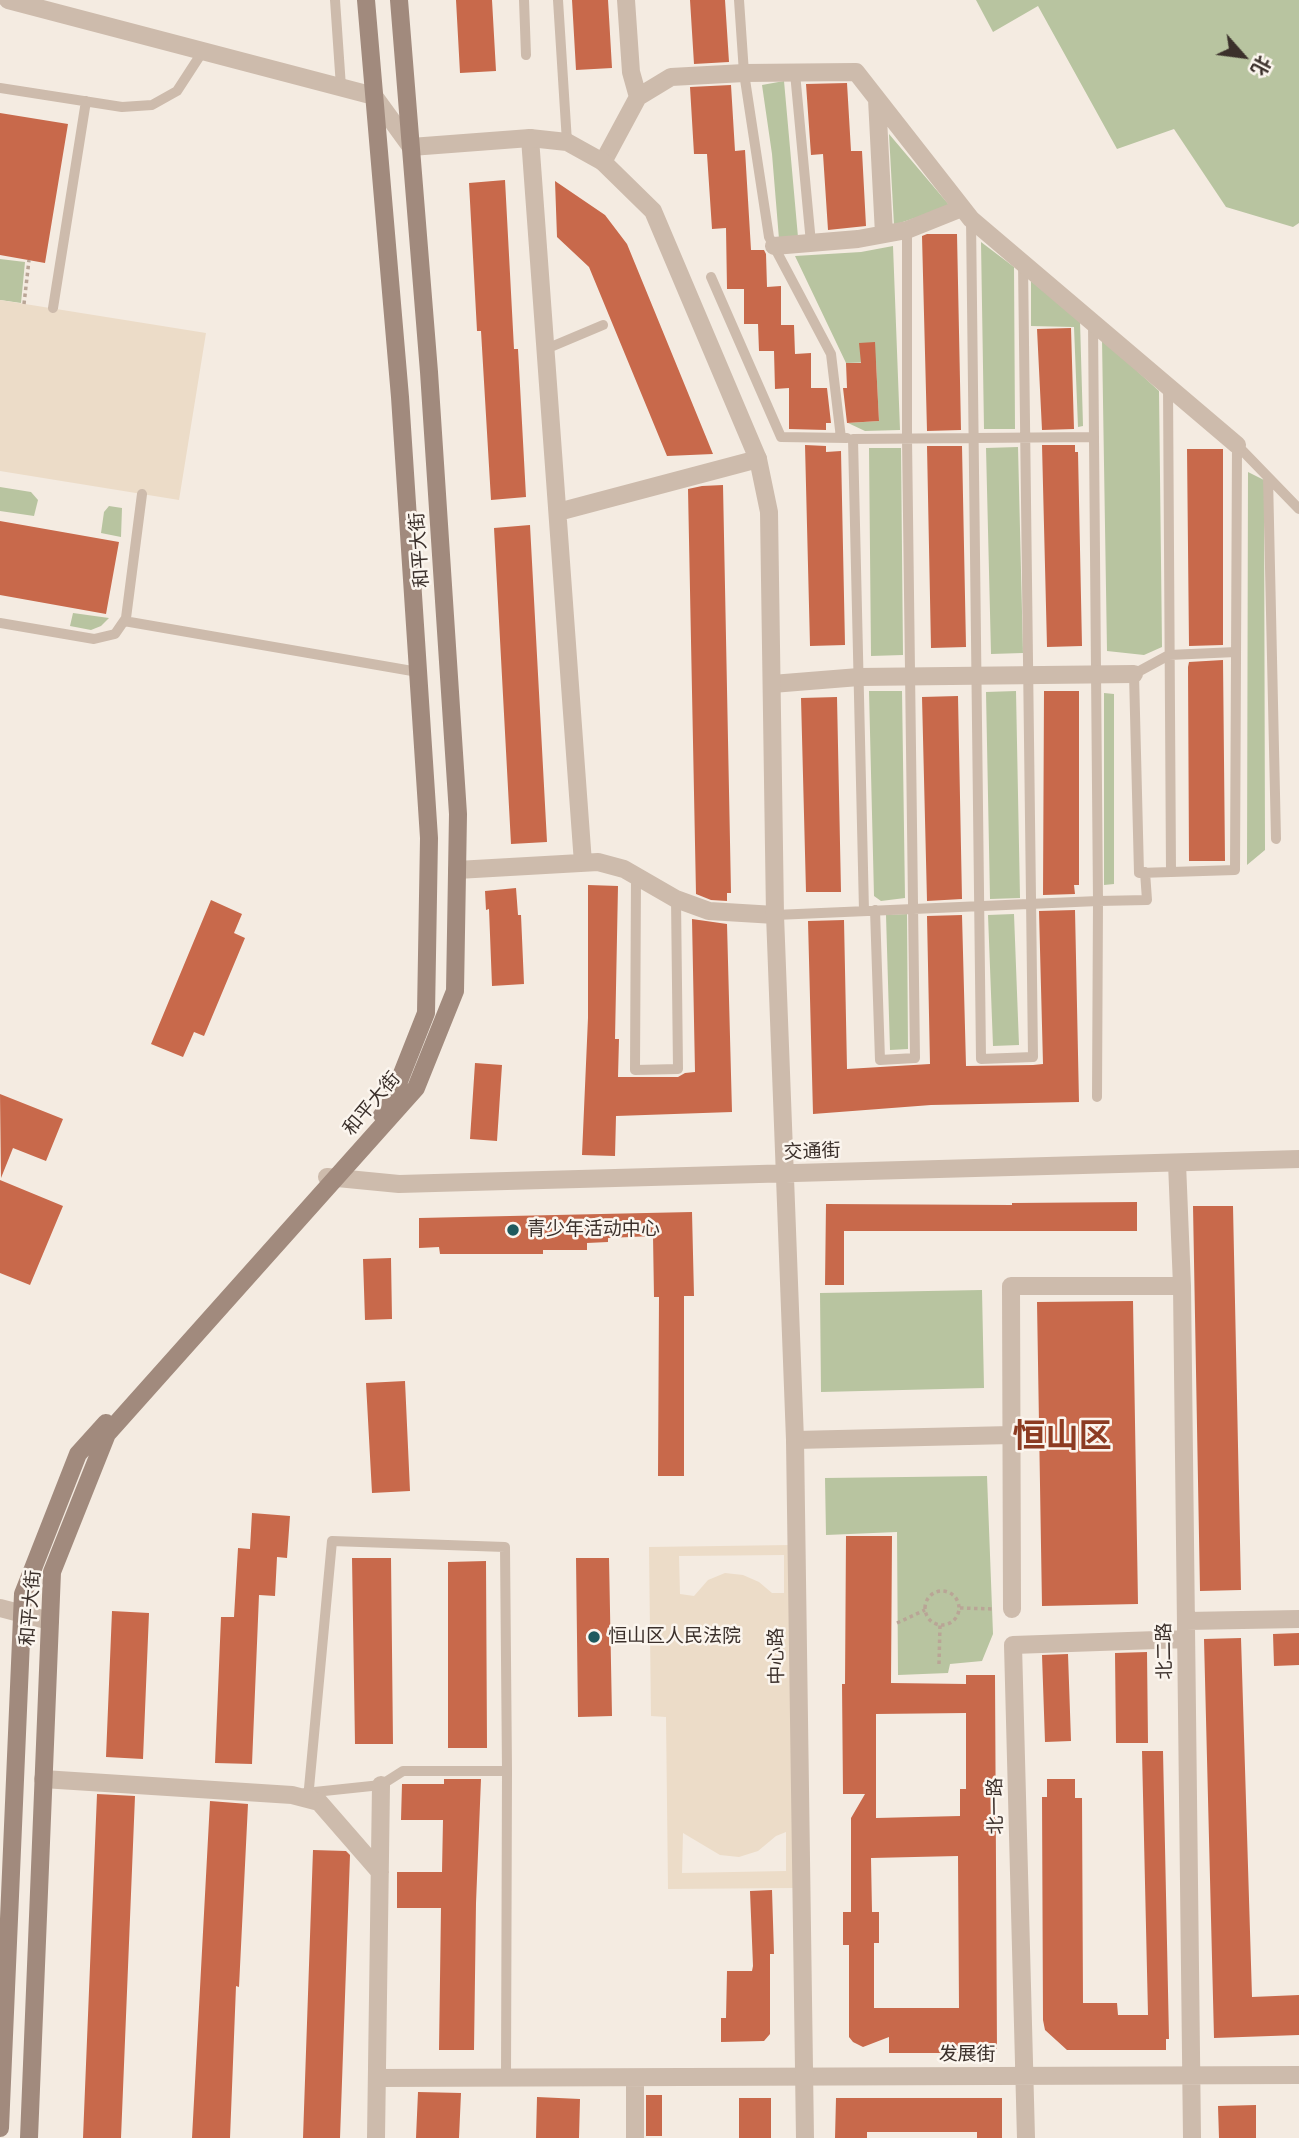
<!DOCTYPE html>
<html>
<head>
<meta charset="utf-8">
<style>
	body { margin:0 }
	#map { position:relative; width:1299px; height:2138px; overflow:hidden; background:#f4ebe1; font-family:"PT Sans Narrow","Noto Sans SC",sans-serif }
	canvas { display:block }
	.north { position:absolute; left:1208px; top:21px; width:70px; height:70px; -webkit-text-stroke:5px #fbf5ee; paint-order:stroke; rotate:118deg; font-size:19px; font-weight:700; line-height:28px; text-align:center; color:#3b302b }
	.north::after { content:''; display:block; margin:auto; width:24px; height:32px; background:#3b302b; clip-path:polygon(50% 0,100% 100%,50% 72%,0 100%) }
</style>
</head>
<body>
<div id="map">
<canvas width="1299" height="2138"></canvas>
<div class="north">北</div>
</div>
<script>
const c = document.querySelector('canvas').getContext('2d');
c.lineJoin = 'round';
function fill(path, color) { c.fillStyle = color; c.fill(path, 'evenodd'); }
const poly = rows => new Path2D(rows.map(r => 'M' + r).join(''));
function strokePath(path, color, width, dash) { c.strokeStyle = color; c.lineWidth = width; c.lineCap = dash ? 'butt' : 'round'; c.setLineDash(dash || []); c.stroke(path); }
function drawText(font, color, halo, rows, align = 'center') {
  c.font = font + ' "PT Sans Narrow","Noto Sans SC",sans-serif'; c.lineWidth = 5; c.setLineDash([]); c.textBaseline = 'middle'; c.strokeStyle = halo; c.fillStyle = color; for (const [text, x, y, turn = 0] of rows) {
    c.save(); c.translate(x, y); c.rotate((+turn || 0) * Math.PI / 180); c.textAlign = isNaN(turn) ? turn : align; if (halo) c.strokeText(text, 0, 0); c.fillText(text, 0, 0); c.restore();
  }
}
fill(poly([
	[976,0,1299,0,1299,223,1293,227,1226,207,1174,129,1117,149,1038,6,993,32],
	[784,81,798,237,779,239,772,154,762,85],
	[889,134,950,206,894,225],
	[981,242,1014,267,1015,429,984,429],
	[893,246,900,430,865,431,848,423,879,421,876,362,846,363,795,256,861,252],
	[0,259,25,262,21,303,0,300],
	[1031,281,1080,321,1083,426,1078,427,1074,327,1031,326],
	[1102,339,1159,391,1162,647,1144,655,1107,651],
	[1018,447,1023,653,991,654,986,448],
	[869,448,901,448,903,655,871,656],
	[1248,472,1264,480,1265,850,1247,865],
	[0,487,31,492,38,500,34,516,0,511],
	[109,506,122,508,121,537,101,533,104,512],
	[73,613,109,618,101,626,91,630,70,626],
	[869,691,902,691,905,898,881,901,874,896],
	[1016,691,1020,898,990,899,986,692],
	[1104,693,1114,694,1114,884,1104,885],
	[907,914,908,1049,890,1050,886,915],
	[1014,914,1019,1045,993,1046,988,915],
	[982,1290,984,1388,821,1392,820,1293],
	[987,1476,993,1634,982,1661,950,1664,948,1673,898,1675,897,1532,826,1535,825,1478]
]), '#b8c4a0');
fill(poly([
	[0,300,206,333,179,500,0,471],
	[791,1545,794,1888,668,1889,666,1717,651,1716,649,1547],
	[679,1556,784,1555,784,1593,772,1593,759,1582,743,1575,725,1573,708,1580,694,1596,680,1594],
	[786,1832,786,1871,682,1873,683,1833,720,1855,739,1857,758,1851,776,1836]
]), '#ecdcc8');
fill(poly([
	[456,0,492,0,496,71,460,73],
	[572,0,608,0,612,68,576,70],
	[690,0,725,0,729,62,694,64],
	[847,83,851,151,862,151,866,226,828,230,823,154,811,155,806,84],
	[731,85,735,151,745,150,751,250,764,250,766,254,767,287,781,286,781,325,794,325,795,354,811,353,811,388,827,388,831,423,826,423,826,430,789,429,789,388,775,389,774,351,759,351,758,324,744,324,744,289,727,289,726,228,712,229,707,154,694,154,690,87],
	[0,113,68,124,45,263,0,255],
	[505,180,514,349,518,349,526,497,491,500,481,331,477,331,469,183],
	[555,181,605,215,627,244,713,454,667,456,589,267,557,237],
	[927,234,957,234,961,430,927,431,922,236],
	[1071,328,1074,429,1042,430,1037,329],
	[875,342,879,421,847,423,843,388,847,388,846,363,861,363,859,343],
	[805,445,826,446,826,452,841,451,845,645,810,646],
	[1042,445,1075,445,1075,452,1078,452,1082,646,1047,647],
	[927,446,962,446,966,647,931,648],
	[1187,449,1223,449,1223,645,1189,646],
	[723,485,731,893,727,893,727,901,711,900,696,894,688,489,702,486],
	[0,521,119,542,106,614,0,595],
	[530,525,547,842,511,844,494,528],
	[1223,660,1225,861,1189,861,1188,667,1189,662],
	[1044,691,1079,691,1079,885,1074,885,1075,894,1043,895],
	[958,696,962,899,927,901,922,697],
	[837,697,841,892,806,892,801,698],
	[588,885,618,886,615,1039,619,1039,618,1077,678,1077,685,1073,695,1072,692,919,727,924,732,1112,616,1116,615,1156,582,1155,588,1018],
	[516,888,518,915,521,915,524,984,492,986,489,909,486,910,485,891],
	[211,900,242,914,234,933,245,938,204,1036,194,1032,183,1057,151,1044],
	[1075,910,1079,1102,931,1105,813,1114,808,921,844,920,847,1069,930,1064,927,916,962,915,966,1066,1033,1065,1043,1064,1039,911],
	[475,1063,502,1065,497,1141,470,1139],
	[0,1094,63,1119,46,1161,13,1148,1,1178],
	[0,1180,63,1206,30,1285,0,1273],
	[1137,1202,1137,1231,844,1231,844,1285,825,1285,826,1204,1012,1205,1012,1203],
	[1193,1206,1233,1206,1241,1590,1200,1591],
	[692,1212,694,1296,684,1296,684,1476,658,1476,659,1297,654,1297,653,1236,608,1238,608,1242,587,1243,587,1250,543,1250,543,1254,440,1254,439,1247,419,1248,419,1218],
	[391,1258,392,1319,365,1320,363,1259],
	[1133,1301,1138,1604,1042,1606,1037,1302],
	[405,1381,410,1491,372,1493,366,1383],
	[252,1513,290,1516,287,1558,277,1557,275,1596,259,1595,252,1764,215,1763,221,1617,234,1617,238,1548,250,1549],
	[846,1536,892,1536,891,1683,966,1684,966,1675,995,1675,997,2053,889,2053,889,2037,863,2047,853,2042,849,2037,849,1945,843,1945,843,1912,851,1912,851,1818,865,1794,843,1794,842,1684,845,1684],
	[966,1713,966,1789,960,1789,960,1816,876,1818,876,1714],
	[958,1856,959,2008,874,2008,874,1943,879,1943,879,1912,872,1912,871,1858],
	[352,1558,391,1558,393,1744,355,1744],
	[576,1558,609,1558,612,1716,578,1717],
	[486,1561,487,1748,448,1748,448,1562],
	[112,1611,149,1613,143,1759,106,1757],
	[1299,1633,1299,1665,1274,1666,1273,1634],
	[1241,1638,1252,1997,1299,1995,1299,2035,1214,2038,1204,1639],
	[1147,1652,1148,1743,1116,1743,1115,1653],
	[1068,1654,1071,1741,1045,1742,1042,1655],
	[1142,1751,1163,1751,1169,2039,1166,2039,1166,2050,1067,2050,1045,2030,1043,2020,1042,1797,1047,1797,1047,1779,1075,1779,1075,1798,1082,1798,1083,2003,1117,2003,1118,2015,1148,2015],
	[444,1779,481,1779,476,1903,474,2050,439,2050,441,1908,397,1908,397,1872,442,1872,443,1820,401,1820,402,1784,444,1784],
	[97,1794,135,1796,121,2138,83,2138],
	[210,1801,248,1804,239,1987,236,1986,230,2138,192,2138],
	[313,1850,346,1851,350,1855,340,2138,303,2138],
	[772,1890,774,1954,770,1954,770,2034,764,2041,721,2042,721,2018,726,2018,727,1971,752,1971,753,1966,750,1891],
	[418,2092,461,2093,459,2138,416,2138],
	[646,2095,662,2095,662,2136,646,2136],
	[537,2097,580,2099,579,2138,536,2138],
	[739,2098,771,2098,771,2138,739,2138],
	[836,2098,1002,2098,1002,2138,977,2138,977,2132,867,2132,867,2138,835,2138],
	[1256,2105,1256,2138,1219,2138,1218,2106]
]), '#c8694b');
strokePath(poly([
	[24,304,29,260],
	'925 1608a17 17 0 1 1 34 0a17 17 0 1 1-34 0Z',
	[960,1608,994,1609],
	[897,1623,925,1610],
	[939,1664,940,1625]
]), '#b9a596', 3.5, [3.5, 3.5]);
strokePath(poly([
	[335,0,341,87],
	[524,0,526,55],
	[558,0,567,142],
	[739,0,744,73,769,237,831,354,841,438],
	[795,73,811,243],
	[0,88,122,107,152,105,177,91,203,51],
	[971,219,981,1059,1033,1057,1023,263],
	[711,277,781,437,847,438],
	[53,308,86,101],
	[546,349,603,325],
	[1168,386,1171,872],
	[1268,477,1276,839],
	[124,621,418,672],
	[0,623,94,639,115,634,126,618,142,494],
	[1236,652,1169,655,1134,674,1139,873,1235,870,1237,445,1299,509],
	[636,876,635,1070,678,1069,676,899],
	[875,910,880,1060,915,1058,907,438,907,230],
	[864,911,853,439,1094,437],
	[775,915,1098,901,1093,323],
	[1097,1097,1098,901,1147,900,1145,872],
	[305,1793,381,1785,403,1771,507,1771],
	[308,1799,332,1541,505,1547,507,1771,506,2078]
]), '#cdbbac', 10);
strokePath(poly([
	[626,0,631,72,638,97],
	[877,99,884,234],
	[530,138,583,863],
	[603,162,638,97,671,77,744,73,856,72,971,219,1237,445],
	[774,246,858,239,907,230,962,208],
	[558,512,758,459],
	[772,684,859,677,1134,674],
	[457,870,598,862,624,869,676,899,709,911,775,915],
	[1177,1163,1182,1286,1192,2138],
	[795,1440,1011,1435],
	[0,1608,50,1621],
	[1012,1609,1011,1286,1182,1286],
	[1186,1621,1299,1619],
	[43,1779,292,1795,319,1802,380,1872],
	[377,2078,1299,2075],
	[376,2138,381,1785],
	[635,2138,635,2078],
	[1026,2138,1013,1645,1186,1639]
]), '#cdbbac', 18);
strokePath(poly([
	[8,0,374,96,411,147,530,138,567,142,603,162,653,211,758,459,769,512,775,915,795,1440,805,2138],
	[327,1177,399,1184,1299,1159]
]), '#cdbbac', 18);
strokePath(poly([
	[366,0,400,397,429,838,426,1013,388,1109,382,1115],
	[0,2128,23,1594,78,1454,106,1423],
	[29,2138,52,1572,107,1434,416,1088,455,991,458,814,429,372,399,0]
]), '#a18a7d', 18);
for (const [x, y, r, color] of [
	[513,1230,7,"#1f5a5e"],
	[594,1637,7,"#1f5a5e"]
]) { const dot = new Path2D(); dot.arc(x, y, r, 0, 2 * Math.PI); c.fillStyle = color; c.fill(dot); strokePath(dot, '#fbf5ee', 2.5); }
drawText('19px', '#3b302b', '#fbf5ee', [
	["和平大街",420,550,-94],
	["和平大街",372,1104,-50],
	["交通街",812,1152,-2],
	["和平大街",31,1608,-85],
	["北二路",1165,1651,-91],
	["中心路",777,1656,-91],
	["北一路",996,1806,-91],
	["发展街",967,2055]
]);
drawText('19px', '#3b302b', '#fbf5ee', [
	["青少年活动中心",527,1230],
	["恒山区人民法院",608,1637]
], 'left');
drawText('bold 33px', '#8c3b22', '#fbf5ee', [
	["恒山区",1062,1438]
]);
</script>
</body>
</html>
